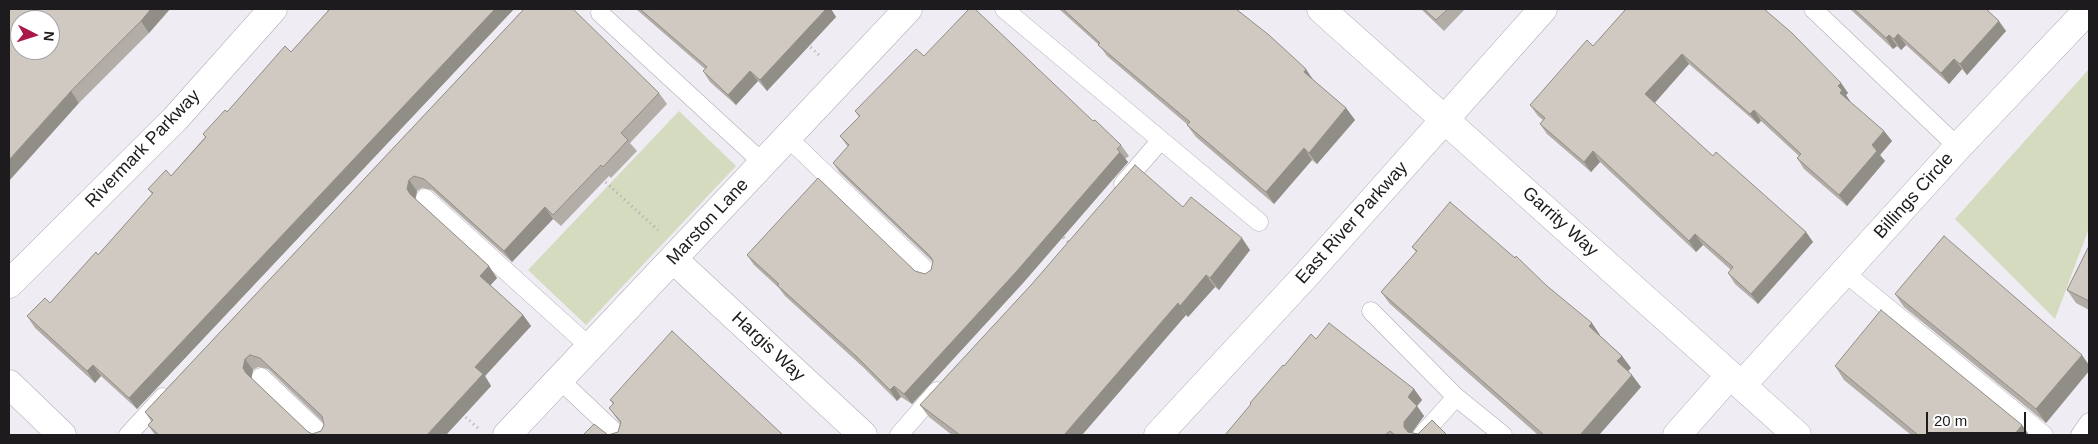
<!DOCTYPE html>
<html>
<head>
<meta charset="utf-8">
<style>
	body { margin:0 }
	#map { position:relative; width:2098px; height:444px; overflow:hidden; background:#f0ecf4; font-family:Arial,sans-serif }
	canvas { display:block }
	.frame { position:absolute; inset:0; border:10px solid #1d1b1e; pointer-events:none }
	.north { position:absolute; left:10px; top:10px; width:50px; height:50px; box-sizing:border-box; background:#fff; border:1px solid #a5a4a5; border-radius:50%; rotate:95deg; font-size:14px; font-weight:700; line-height:20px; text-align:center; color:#1d1b1e }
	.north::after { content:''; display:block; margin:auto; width:18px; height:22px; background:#aa1748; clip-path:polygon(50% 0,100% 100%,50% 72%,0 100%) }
	.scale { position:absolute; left:1926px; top:412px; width:100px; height:22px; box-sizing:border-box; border:2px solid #1d1b1e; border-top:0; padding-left:6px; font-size:15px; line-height:18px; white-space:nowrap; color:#1d1b1e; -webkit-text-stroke:4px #fff; paint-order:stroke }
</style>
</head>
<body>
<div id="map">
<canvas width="2098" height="444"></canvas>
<div class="frame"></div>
<div class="north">N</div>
<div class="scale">20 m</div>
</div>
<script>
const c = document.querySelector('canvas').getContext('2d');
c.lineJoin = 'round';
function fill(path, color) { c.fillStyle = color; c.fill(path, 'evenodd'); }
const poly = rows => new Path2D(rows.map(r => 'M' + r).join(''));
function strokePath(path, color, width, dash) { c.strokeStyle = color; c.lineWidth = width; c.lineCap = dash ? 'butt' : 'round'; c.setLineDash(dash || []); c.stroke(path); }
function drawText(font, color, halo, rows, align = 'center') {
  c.font = font + ' Arial,sans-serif'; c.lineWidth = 4; c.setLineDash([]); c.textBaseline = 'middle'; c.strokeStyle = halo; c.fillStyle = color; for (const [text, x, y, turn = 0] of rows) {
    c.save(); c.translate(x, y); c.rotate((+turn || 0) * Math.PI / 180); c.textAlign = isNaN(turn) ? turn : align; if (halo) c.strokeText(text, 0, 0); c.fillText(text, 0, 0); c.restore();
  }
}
fill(poly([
	[2089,69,2089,228,2055,319,1955,219],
	[679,111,736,166,586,325,528,270]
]), '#d4dbbf');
const service = poly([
	[1004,9,1259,222],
	[1813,9,1958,147],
	[600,13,763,163],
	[787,137,930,274],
	[1123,184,1160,141],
	[425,198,590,347],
	[1844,272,2044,435],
	[1371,311,1456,397,1503,435],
	[261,377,322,435],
	[560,380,618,435],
	[128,435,163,397],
	[899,435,937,391],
	[1422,435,1456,397],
	[2080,435,2089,422]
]);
const minor = poly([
	[1321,9,1797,435],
	[673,259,863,435],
	[9,284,175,119,273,9],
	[9,384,62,435],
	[1742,385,1958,147,2089,9],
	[507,435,908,9],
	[1158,435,1308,273,1543,9],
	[1677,435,1730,375]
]);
strokePath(service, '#afaab3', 19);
strokePath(minor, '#afaab3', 29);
strokePath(poly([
	[807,44,821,57],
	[602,179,658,230],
	[1060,234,1070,244],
	[462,414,478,428]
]), '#aeabb1', 3, [1, 4]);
strokePath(service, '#fff', 18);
strokePath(minor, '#fff', 28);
fill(poly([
	[9,9,170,9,149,33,79,103],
	[326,9,514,9,137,409,101,376,95,383,35,328,27,316,50,303,98,255,152,194,148,189,171,176,205,137,203,134,291,52,328,11],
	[524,9,659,93,667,104,630,143,637,151,611,178,609,176,561,226,553,219,512,262,432,190,422,188,417,191,415,199,497,278,490,285,523,315,531,326,485,376,491,386,446,435,155,435,148,425,151,421,145,412],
	[258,367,268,369,323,422,324,425,321,431,312,434,307,431,251,378,253,370],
	[636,9,831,9,836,17,767,91,758,81,736,105,710,82,703,71,705,69],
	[1059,9,1236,9,1314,81,1346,108,1355,120,1317,164,1312,160,1274,204,1196,137,1187,125,1188,125,1107,56,1100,46],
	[1421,9,1465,9,1444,31],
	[1623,9,1764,9,1841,83,1848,93,1846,95,1850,101,1849,101,1884,131,1892,141,1880,155,1885,161,1847,206,1804,169,1797,158,1799,156,1761,121,1758,124,1689,64,1654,103,1713,156,1806,232,1813,242,1758,304,1735,284,1728,273,1731,270,1703,245,1696,252,1600,162,1591,172,1547,134,1540,124,1543,120,1538,116,1530,105,1593,46,1625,10],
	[1850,9,1986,9,2006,31,1967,75,1962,69,1949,84,1906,45,1901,50,1897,46,1893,49],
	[924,56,1093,121,1121,145,1129,156,1125,159,1128,162,1023,283,912,404,901,397,897,401,864,368,785,296,779,288,754,265,747,255,915,271,925,274,931,270,933,262,840,173,833,163,848,147,840,136,859,117,855,111],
	[1183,207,1250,250,1219,290,1215,287,1188,317,1186,315,1082,435,952,435,929,417,920,405],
	[2089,246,2089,310,2076,303,2067,290],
	[1412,247,1547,286,1622,356,1631,368,1628,371,1641,387,1599,435,1538,435,1390,304,1381,292,1416,252],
	[1895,294,2089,365,2089,371,2046,423,1904,307],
	[1316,339,1414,389,1422,400,1417,406,1424,416,1412,433,1418,434,1447,435,1225,435,1251,405,1250,403,1284,366],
	[1835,366,2022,425,2029,435,1911,435,1844,380],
	[610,400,783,435,618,432,620,423,609,408,613,404]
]), '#b2ada6');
fill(poly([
	[151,9,170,9,149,33,141,21],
	[495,9,514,9,137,409,129,398],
	[826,9,831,9,836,17,767,91,760,80],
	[1999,21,2006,31,1967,75,1960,64],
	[1898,34,1906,45,1901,50,1894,39],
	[1889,35,1897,46,1893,49,1886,38],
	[1682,54,1689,64,1653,105,1645,94],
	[1954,59,1962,69,1949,84,1941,73],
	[1306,69,1314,81,1304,72],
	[750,71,758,81,736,105,728,95],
	[1841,83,1848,93,1846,95,1850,101,1847,104,1840,93,1838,86],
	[71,91,79,103,9,181,9,160],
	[1346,108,1355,120,1317,164,1309,153],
	[1754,110,1761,121,1758,124,1750,114],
	[1884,131,1892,141,1880,155,1885,161,1847,206,1839,195,1872,145],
	[1304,148,1312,160,1274,204,1266,192],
	[1593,151,1600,162,1591,172,1584,162],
	[1120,152,1128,162,1023,283,912,404,904,394],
	[409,180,417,191,415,201,418,206,407,189],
	[545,207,553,219,512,262,504,251],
	[1806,232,1813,242,1758,304,1751,294],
	[1695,234,1703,245,1696,252,1689,241],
	[1242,238,1250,250,1219,290,1210,278],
	[489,266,497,278,488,288,480,276],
	[1206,275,1215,287,1188,317,1180,306],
	[1178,303,1186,315,1082,435,1064,435],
	[523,315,531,326,485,376,491,386,446,435,427,435,475,367],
	[1592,323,1600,335,1598,338,1589,326],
	[2082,355,2089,365,2089,371,2046,423,2036,409],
	[1622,356,1631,368,1626,373,1617,361],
	[245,359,253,370,251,380,243,368],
	[93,365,101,376,95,383,87,371],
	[1632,375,1641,387,1599,435,1580,435],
	[894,386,901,397,897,401,890,390],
	[1414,389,1422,400,1417,406,1424,416,1412,432,1412,435,1410,435,1404,427,1404,422,1408,397],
	[2022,425,2029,435,2014,435]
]), '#918d87');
const building = poly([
	[9,9,151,9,141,21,71,91,9,160,9,9],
	[20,20,50,20,50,50,20,50,20,20],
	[328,9,495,9,129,398,93,365,87,371,27,316,45,298,50,303,96,252,98,255,153,193,148,189,166,170,171,176,206,137,203,134,225,110,227,112,285,46,291,52,329,10,328,9],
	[524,9,573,9,659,93,621,133,628,140,603,167,601,165,553,215,545,207,504,251,424,179,414,176,409,180,407,189,410,194,489,266,480,276,523,315,475,367,483,374,427,435,159,435,148,425,153,420,145,412,524,9],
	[250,355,260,358,322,416,324,425,321,431,312,434,307,431,246,373,243,368,245,359,250,355],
	[640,9,826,9,760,80,750,71,728,95,703,71,707,67,640,9],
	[969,9,975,9,1093,121,1095,120,1121,145,1117,149,1120,152,1016,272,904,394,894,386,890,390,857,357,777,285,779,284,747,255,818,178,915,271,925,274,931,270,933,261,930,256,833,163,849,145,840,136,860,116,855,111,916,49,924,56,969,9],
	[1063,9,1236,9,1269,35,1306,69,1304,72,1346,108,1309,153,1304,148,1266,192,1187,125,1190,122,1098,45,1100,43,1063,9],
	[1424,9,1448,9,1436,20,1424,9],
	[1626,9,1764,9,1792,33,1841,83,1838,86,1842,90,1840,93,1884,131,1872,145,1877,151,1839,195,1797,158,1801,154,1754,110,1750,114,1682,54,1645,94,1713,156,1716,152,1806,232,1751,294,1728,273,1733,267,1695,234,1689,241,1593,151,1584,162,1540,124,1545,118,1530,105,1587,40,1593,46,1626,9],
	[1854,9,1986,9,1999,21,1960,64,1954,59,1941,73,1898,34,1894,39,1889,35,1886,38,1854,9],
	[1135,165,1183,207,1191,197,1242,238,1210,278,1206,275,1180,306,1178,303,1064,435,960,435,920,405,1031,285,1135,165],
	[1450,202,1515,258,1516,256,1547,286,1592,323,1589,326,1622,356,1617,361,1632,375,1580,435,1544,435,1381,292,1417,251,1412,247,1450,202],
	[1944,236,2082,355,2036,409,1895,294,1944,236],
	[2089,246,2089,301,2067,290,2089,246],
	[1881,310,2022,425,2014,435,1918,435,1835,366,1881,310],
	[1329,323,1414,389,1408,397,1417,406,1404,422,1404,427,1408,432,1418,434,1432,420,1447,435,1395,435,1390,431,1385,435,1225,435,1251,404,1250,403,1283,365,1284,366,1311,334,1316,339,1329,323],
	[672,331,783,435,583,435,594,424,608,435,618,432,621,422,609,408,614,403,610,400,672,331]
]);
fill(building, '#cfc9c1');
strokePath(building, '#918d87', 1);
drawText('18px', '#1d1b1e', '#fff', [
	["Rivermark Parkway",143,149,-46],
	["Billings Circle",1914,196,-48],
	["Marston Lane",708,222,-47],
	["Garrity Way",1560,222,42],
	["East River Parkway",1352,223,-48],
	["Hargis Way",768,347,43]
]);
</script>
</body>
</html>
